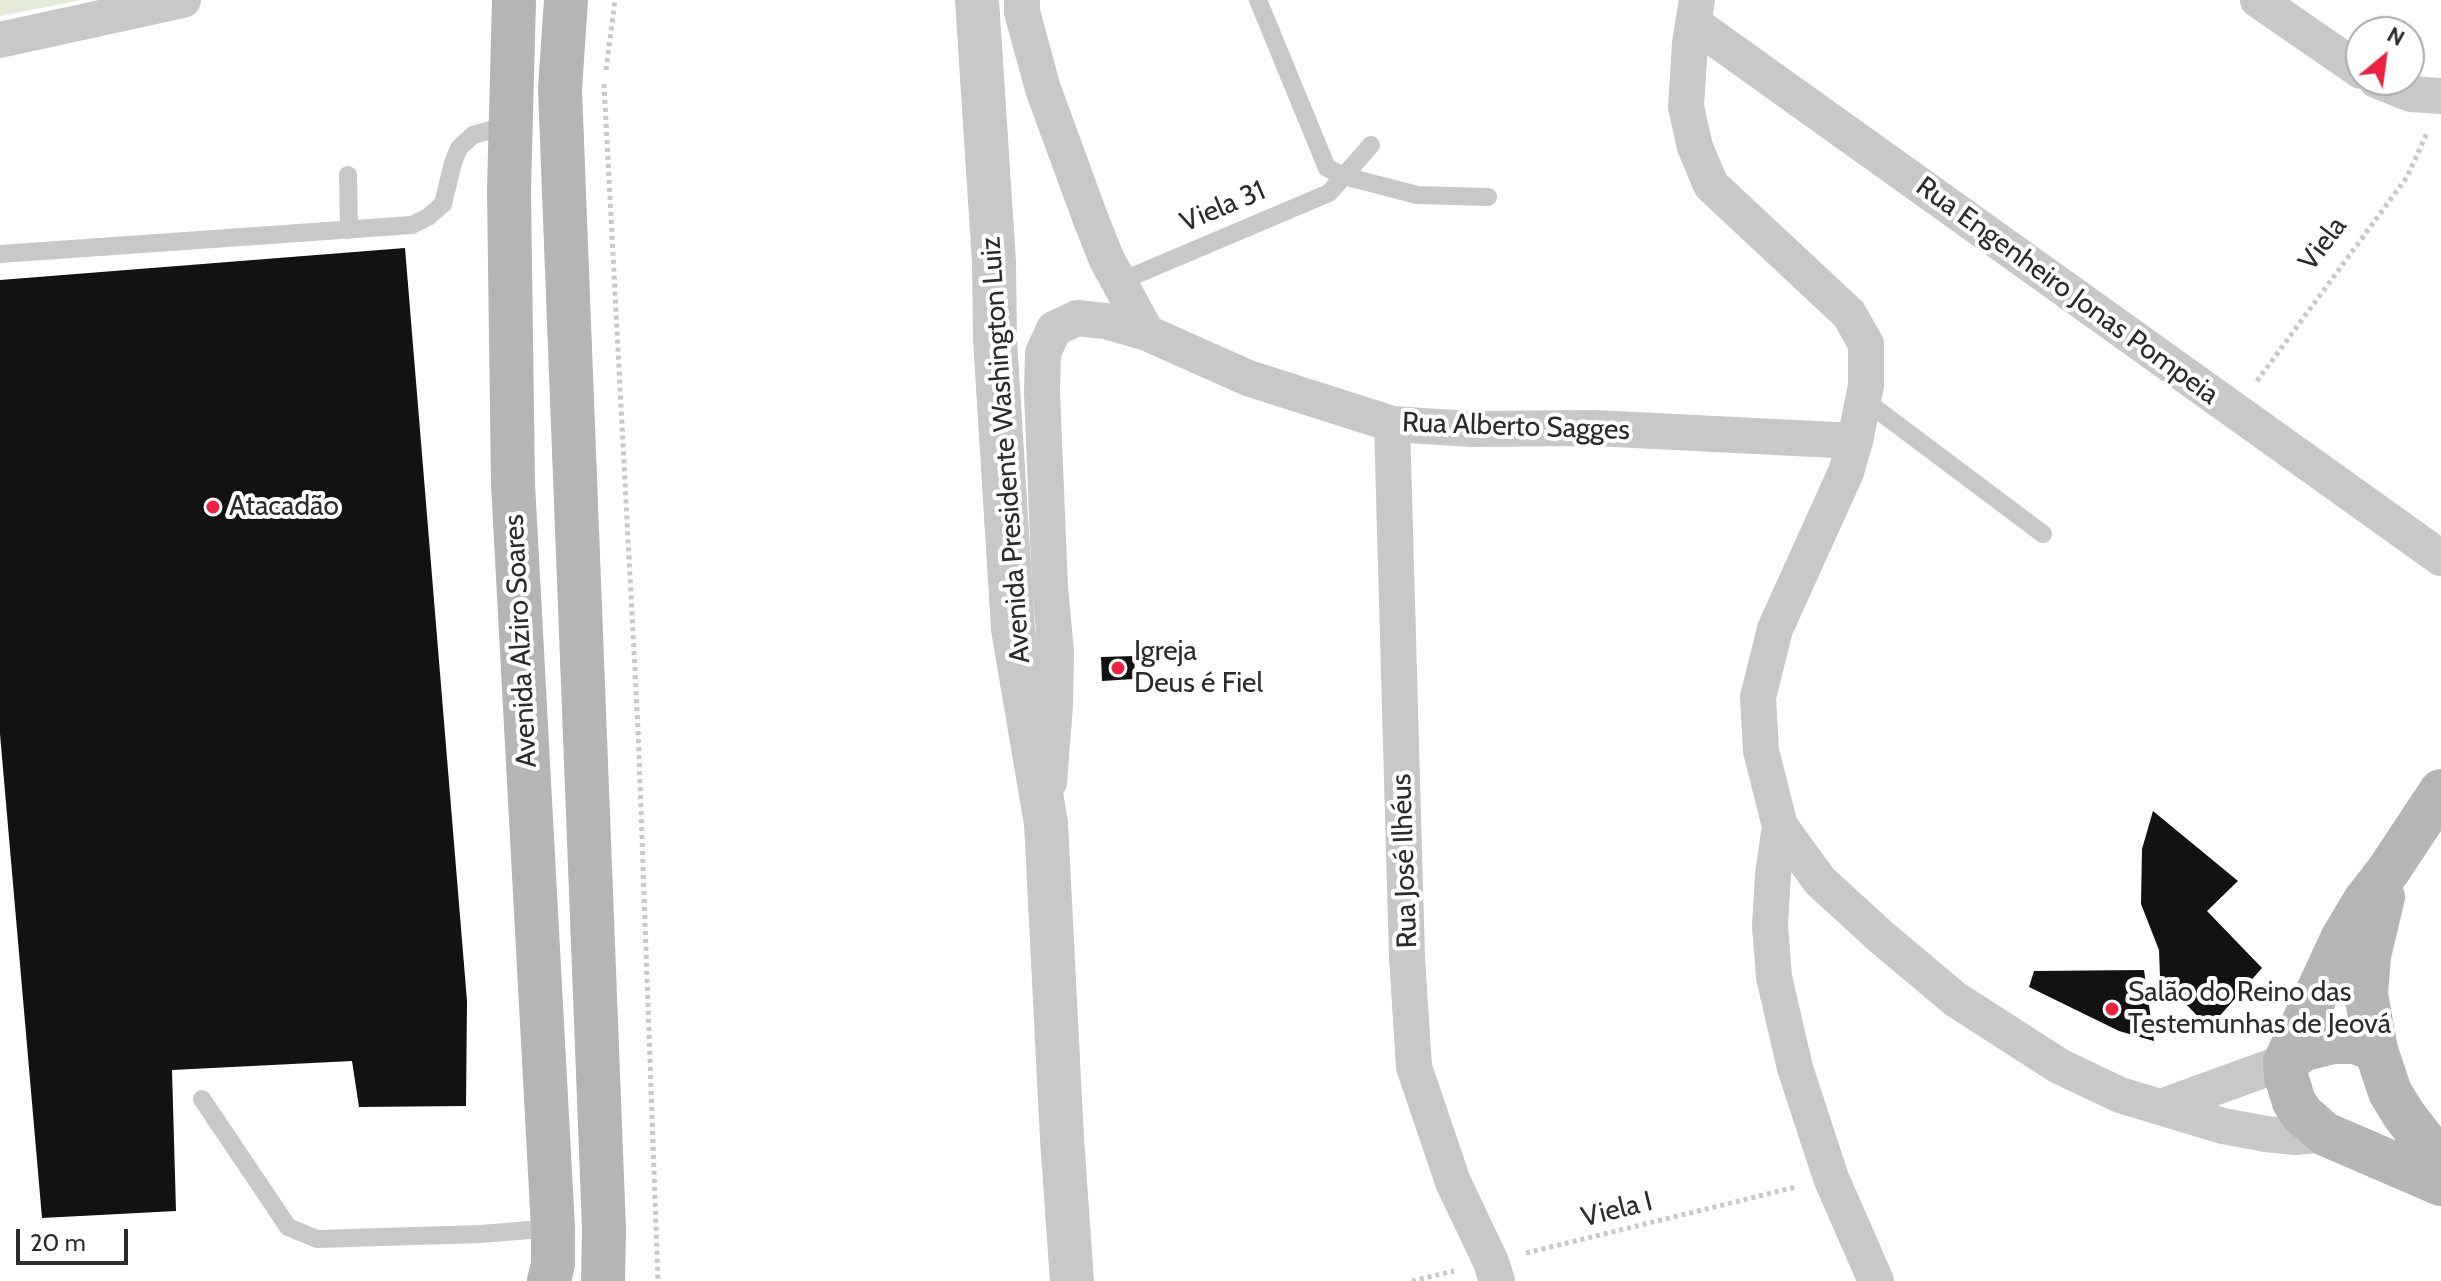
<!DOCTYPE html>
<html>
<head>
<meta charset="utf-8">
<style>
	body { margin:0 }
	#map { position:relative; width:2441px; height:1281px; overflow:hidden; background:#fff; font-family:Cabin,sans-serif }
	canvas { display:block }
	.north { position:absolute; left:2345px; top:16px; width:80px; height:80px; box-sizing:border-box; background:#fff; border:2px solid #aaa; border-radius:50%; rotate:29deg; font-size:22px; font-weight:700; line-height:32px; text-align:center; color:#2b2b2b }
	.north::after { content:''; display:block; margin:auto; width:28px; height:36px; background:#ee2240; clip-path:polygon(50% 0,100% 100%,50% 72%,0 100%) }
	.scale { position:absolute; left:16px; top:1229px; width:112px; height:36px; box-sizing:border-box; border:4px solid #2b2b2b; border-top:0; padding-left:10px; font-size:24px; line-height:28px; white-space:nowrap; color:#2b2b2b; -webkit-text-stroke:6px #fff; paint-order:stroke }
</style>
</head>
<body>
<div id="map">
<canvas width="2441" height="1281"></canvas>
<div class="north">N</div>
<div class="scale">20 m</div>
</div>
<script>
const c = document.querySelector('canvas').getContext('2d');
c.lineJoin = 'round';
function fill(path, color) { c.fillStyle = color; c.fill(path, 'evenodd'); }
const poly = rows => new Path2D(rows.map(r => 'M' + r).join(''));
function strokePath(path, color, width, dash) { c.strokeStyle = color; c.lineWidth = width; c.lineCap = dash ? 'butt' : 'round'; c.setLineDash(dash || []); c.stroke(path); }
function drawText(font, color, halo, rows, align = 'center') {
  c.font = font + ' Cabin,sans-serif'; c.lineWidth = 8; c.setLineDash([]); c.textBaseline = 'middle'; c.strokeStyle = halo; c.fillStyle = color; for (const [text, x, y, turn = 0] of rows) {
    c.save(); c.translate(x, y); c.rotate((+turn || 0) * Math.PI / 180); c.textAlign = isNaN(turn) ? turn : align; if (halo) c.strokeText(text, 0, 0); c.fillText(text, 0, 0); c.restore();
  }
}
fill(poly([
	[0,0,82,0,0,16]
]), '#e3ebd7');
fill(poly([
	[405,248,467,1001,466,1106,359,1107,352,1061,172,1070,176,1211,42,1218,0,734,0,280],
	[1135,656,1134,679,1102,681,1101,657],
	[2153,811,2238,881,2207,911,2262,968,2209,1028,2160,977,2159,950,2141,904,2142,849],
	[2144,970,2154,1041,2119,1031,2029,987,2034,971]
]), '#121212');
strokePath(poly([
	[606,70,615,0],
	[604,84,638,728,658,1281],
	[2257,381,2407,177,2427,133],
	[1526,1253,1796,1187],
	[1412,1281,1454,1271]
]), '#c8c8c8', 5, [4, 4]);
strokePath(poly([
	[1258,0,1327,168,1344,176,1417,195,1488,197],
	[348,175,349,230],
	[0,254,412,225,428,217,443,204,453,163,459,148,473,135,491,130,510,131],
	[1119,282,1329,193,1371,145],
	[1863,399,2043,534],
	[202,1099,288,1227,317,1239,481,1234,553,1228]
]), '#c8c8c8', 18);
strokePath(poly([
	[1022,0,1022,12,1043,89,1091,220,1107,260,1147,333],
	[1697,0,1690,43,1686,107,1695,147,1711,185,1849,314,1866,344,1866,385,1855,441,1846,472,1775,629,1758,697,1761,751,1780,826,1820,881,1880,936,1955,999,2059,1066,2120,1095,2223,1126,2266,1134,2295,1137,2325,1134],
	[2258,0,2361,71],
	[1693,23,2441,558],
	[0,40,183,0],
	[2376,80,2411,94,2441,96],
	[1392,424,1407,957,1414,1067,1453,1182,1491,1262,1497,1281],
	[1049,782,1055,705,1056,652,1050,587,1042,392,1043,353,1054,329,1077,318,1105,321,1147,333,1248,378,1392,424,1472,429,1594,428,1855,441],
	[1780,826,1773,874,1770,925,1774,977,1795,1068,1831,1178,1876,1281],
	[2161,1107,2285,1062]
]), '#c8c8c8', 36);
strokePath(poly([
	[977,0,994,262,995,339,1013,629,1046,823,1062,1139,1072,1281]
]), '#c8c8c8', 44);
strokePath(poly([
	[514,0,509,191,513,484,553,1228,553,1264,549,1281],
	[566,0,560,89,604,1229,603,1281],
	[2441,791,2388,871,2364,902,2342,939,2285,1062,2286,1076,2294,1102,2302,1114,2325,1134,2441,1184],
	[2383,897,2369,956,2366,994,2376,1050,2390,1092,2404,1115,2441,1163],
	[2285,1062,2304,1049,2333,1042,2355,1042,2376,1050]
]), '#b5b5b5', 44);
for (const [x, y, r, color] of [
	[213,507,8,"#ee2240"],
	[1118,668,8,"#ee2240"],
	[2112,1009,8,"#ee2240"]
]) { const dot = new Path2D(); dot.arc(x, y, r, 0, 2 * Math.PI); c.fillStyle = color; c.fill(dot); strokePath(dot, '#fff', 3); }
drawText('28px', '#2b2b2b', '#fff', [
	["Viela 31",1223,207,-23],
	["Viela",2323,244,-53],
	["Rua Engenheiro Jonas Pompeia",2067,291,36],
	["Rua Alberto Sagges",1516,427,2],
	["Avenida Presidente Washington Luiz",1006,450,-94],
	["Avenida Alziro Soares",521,641,-93],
	["Rua José Ilhéus",1405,861,-92],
	["Viela I",1617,1210,-14]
]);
drawText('28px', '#2b2b2b', '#fff', [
	["Atacadão",229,507],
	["Igreja",1134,652],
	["Deus é Fiel",1134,684],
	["Salão do Reino das",2128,993],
	["Testemunhas de Jeová",2128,1025]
], 'left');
</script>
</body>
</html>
